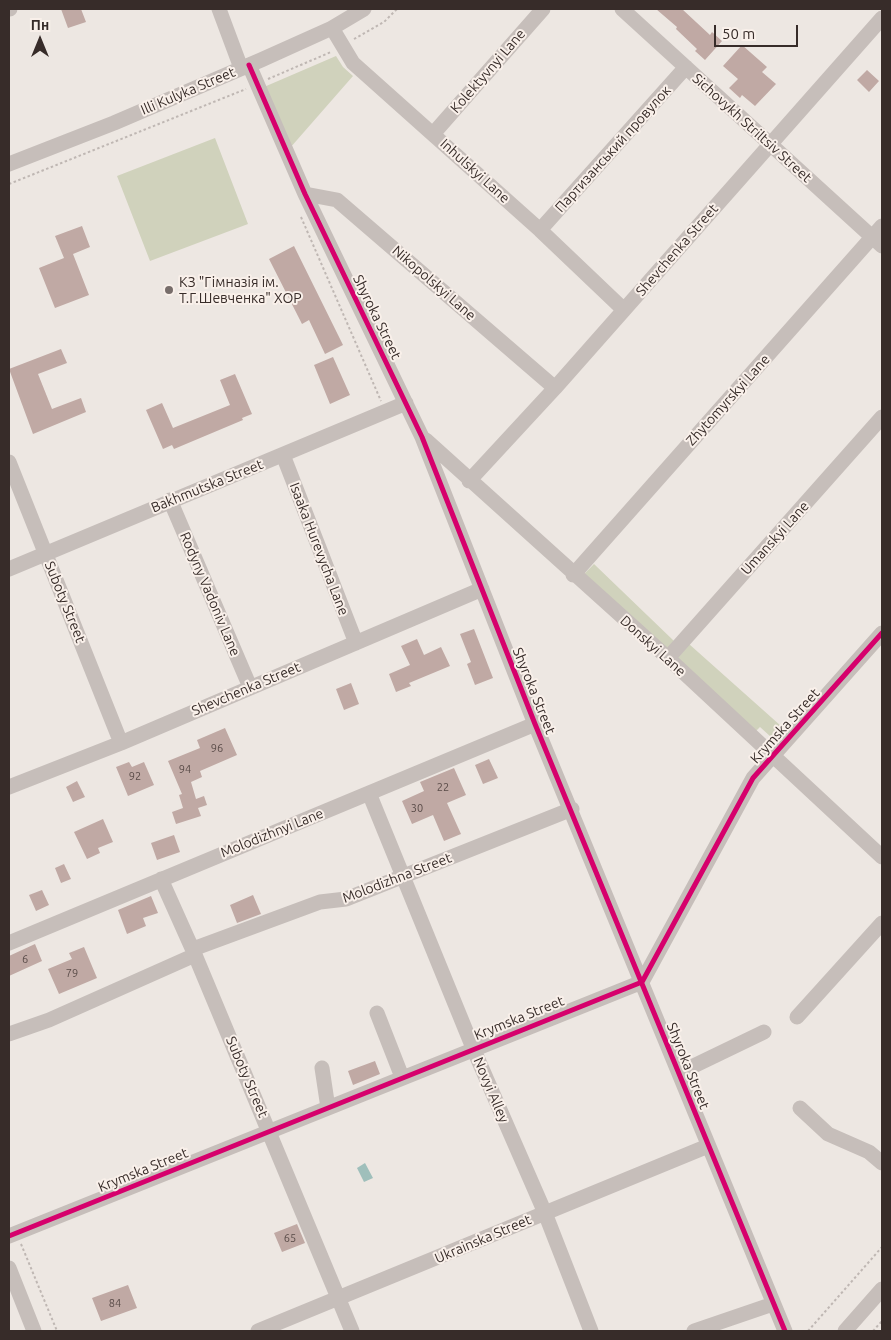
<!DOCTYPE html>
<html>
<head>
<meta charset="utf-8">
<style>
	body { margin:0 }
	#map { position:relative; width:891px; height:1340px; overflow:hidden; background:#ede7e2; font-family:Ubuntu,sans-serif }
	canvas { display:block }
	.frame { position:absolute; inset:0; border:10px solid #372c29; pointer-events:none }
	.north { position:absolute; left:15px; top:15px; width:50px; height:50px; -webkit-text-stroke:4px #f9f0ea; paint-order:stroke; rotate:0deg; font-size:14px; font-weight:700; line-height:20px; text-align:center; color:#372c29 }
	.north::after { content:''; display:block; margin:auto; width:18px; height:22px; background:#372c29; clip-path:polygon(50% 0,100% 100%,50% 72%,0 100%) }
	.scale { position:absolute; left:714px; top:25px; width:84px; height:22px; box-sizing:border-box; border:2px solid #372c29; border-top:0; padding-left:6px; font-size:15px; line-height:18px; white-space:nowrap; color:#372c29; -webkit-text-stroke:4px #f9f0ea; paint-order:stroke }
</style>
</head>
<body>
<div id="map">
<canvas width="891" height="1340"></canvas>
<div class="frame"></div>
<div class="north">Пн</div>
<div class="scale">50 m</div>
</div>
<script>
const c = document.querySelector('canvas').getContext('2d');
c.lineJoin = 'round';
function fill(path, color) { c.fillStyle = color; c.fill(path, 'evenodd'); }
const poly = rows => new Path2D(rows.map(r => 'M' + r).join(''));
function strokePath(path, color, width, dash) { c.strokeStyle = color; c.lineWidth = width; c.lineCap = dash ? 'butt' : 'round'; c.setLineDash(dash || []); c.stroke(path); }
function drawText(font, color, halo, rows, align = 'center') {
  c.font = font + ' Ubuntu,sans-serif'; c.lineWidth = 4; c.setLineDash([]); c.textBaseline = 'middle'; c.strokeStyle = halo; c.fillStyle = color; for (const [text, x, y, turn = 0] of rows) {
    c.save(); c.translate(x, y); c.rotate((+turn || 0) * Math.PI / 180); c.textAlign = isNaN(turn) ? turn : align; if (halo) c.strokeText(text, 0, 0); c.fillText(text, 0, 0); c.restore();
  }
}
fill(poly([
	[336,56,343,67,353,76,290,148,264,87],
	[215,138,248,224,150,261,117,176],
	[594,564,674,641,666,650,584,574],
	[689,644,781,726,771,737,760,727,756,731,675,659]
]), '#d0d2bc');
fill(poly([
	[365,1163,373,1178,364,1182,357,1168]
]), '#9fbfbb');
fill(poly([
	[61,9,81,9,86,22,68,28],
	[656,9,682,9,710,35,712,32,722,41,705,60,695,51,697,49,676,29,677,27],
	[742,45,767,67,762,72,776,84,755,106,742,95,740,98,729,88,738,79,723,66],
	[867,70,879,81,869,92,857,80],
	[82,226,90,247,73,254,89,295,55,308,39,268,64,258,55,236],
	[294,246,343,345,325,354,309,320,302,324,269,259],
	[61,349,67,363,38,374,52,409,81,398,86,412,33,434,9,369],
	[333,357,350,395,330,404,314,365],
	[235,374,252,414,242,418,243,420,174,449,172,445,163,449,146,410,162,403,173,428,230,405,220,380],
	[474,629,493,678,475,685,467,664,471,662,460,634],
	[417,639,424,655,441,647,450,666,409,683,411,686,396,692,389,674,410,665,401,646],
	[351,683,359,704,344,710,336,689],
	[225,728,237,755,200,771,202,777,191,782,196,799,204,796,207,805,198,808,201,816,176,824,172,812,183,808,179,795,182,794,168,761,200,748,197,740],
	[489,759,498,778,483,784,475,765],
	[129,762,132,767,144,762,154,785,128,796,116,767],
	[454,768,466,795,447,803,461,834,444,841,433,815,412,824,402,801,424,791,420,782],
	[77,781,85,797,73,802,66,787],
	[103,819,113,842,98,848,100,853,87,859,74,832],
	[174,835,180,852,157,860,151,843],
	[64,864,71,879,61,883,55,868],
	[42,890,49,905,36,911,29,895],
	[253,895,261,914,237,923,230,905],
	[151,896,158,913,143,918,146,926,127,934,118,910],
	[35,944,42,961,9,976,9,956],
	[84,947,97,978,59,994,48,969,72,959,69,953],
	[375,1061,380,1074,353,1085,348,1071],
	[297,1224,305,1243,282,1252,274,1233],
	[128,1285,137,1308,101,1321,92,1298]
]), '#c0a9a4');
strokePath(poly([
	[354,39,384,22,397,9],
	[268,79,331,52],
	[9,184,246,89],
	[301,217,381,401],
	[21,1244,57,1331],
	[808,1331,882,1247],
	[873,1331,882,1321]
]), '#bfb7b3', 2, [2.5, 2.5]);
strokePath(poly([
	[9,9,10,9],
	[219,9,241,68],
	[622,9,882,246],
	[332,28,353,63,540,230,624,310],
	[249,65,305,194,422,437,535,724,785,1331],
	[433,134,543,9],
	[9,164,114,123,261,60,332,28,364,9],
	[305,194,337,200,555,388],
	[540,230,686,67],
	[426,440,668,658,882,857],
	[283,455,356,643],
	[9,462,121,743],
	[469,481,555,388,882,18],
	[170,500,250,687],
	[9,569,406,403],
	[573,575,882,226],
	[668,658,882,417],
	[9,787,121,743,482,589],
	[369,793,473,1048,545,1213,591,1331],
	[161,879,195,955,352,1331],
	[9,943,535,724],
	[193,949,320,902,346,899,572,809],
	[377,1013,402,1077],
	[797,1017,882,923],
	[9,1034,49,1020,195,955],
	[322,1068,328,1108],
	[679,1073,764,1032],
	[800,1108,828,1134,869,1152,882,1163],
	[9,1236,642,982,753,778,882,633],
	[9,1268,34,1331],
	[258,1331,708,1146],
	[694,1331,773,1304],
	[845,1331,882,1289]
]), '#c6beba', 15);
strokePath(poly([
	[249,65,305,194,422,437,535,724,785,1331],
	[9,1236,642,982,753,778,882,633]
]), '#d6006c', 5);
for (const [x, y, r, color] of [
	[169,290,5,"#776d6a"]
]) { const dot = new Path2D(); dot.arc(x, y, r, 0, 2 * Math.PI); c.fillStyle = color; c.fill(dot); strokePath(dot, '#f9f0ea', 2); }
drawText('11px', '#594b48', null, [
	["96",217,748],
	["94",185,769],
	["92",135,776],
	["22",443,787],
	["30",417,808],
	["6",25,959],
	["79",72,973],
	["65",290,1238],
	["84",115,1303]
]);
drawText('14px', '#372c29', '#f9f0ea', [
	["Kolektyvnyi Lane",488,71,-49],
	["Illi Kulyka Street",188,91,-23],
	["Sichovykh Striltsiv Street",752,128,42],
	["Партизанський провулок",613,149,-48],
	["Inhulskyi Lane",475,171,42],
	["Shevchenka Street",677,250,-49],
	["Nikopolskyi Lane",434,283,41],
	["Shyroka Street",377,317,64],
	["Zhytomyrskyi Lane",728,400,-48],
	["Bakhmutska Street",207,486,-22],
	["Umanskyi Lane",775,538,-48],
	["Isaaka Hurevycha Lane",319,549,69],
	["Rodyny Vadoniv Lane",210,594,67],
	["Suboty Street",65,602,68],
	["Donskyi Lane",653,646,42],
	["Shevchenka Street",246,689,-23],
	["Shyroka Street",534,691,68],
	["Krymska Street",785,726,-48],
	["Molodizhnyi Lane",272,833,-22],
	["Molodizhna Street",397,878,-21],
	["Krymska Street",519,1018,-22],
	["Shyroka Street",688,1066,68],
	["Suboty Street",247,1077,67],
	["Novyi Alley",491,1090,67],
	["Krymska Street",143,1170,-22],
	["Ukrainska Street",483,1239,-23]
]);
drawText('14px', '#372c29', '#f9f0ea', [
	["КЗ \"Гімназія ім.",179,282],
	["Т.Г.Шевченка\" ХОР",179,298]
], 'left');
</script>
</body>
</html>
